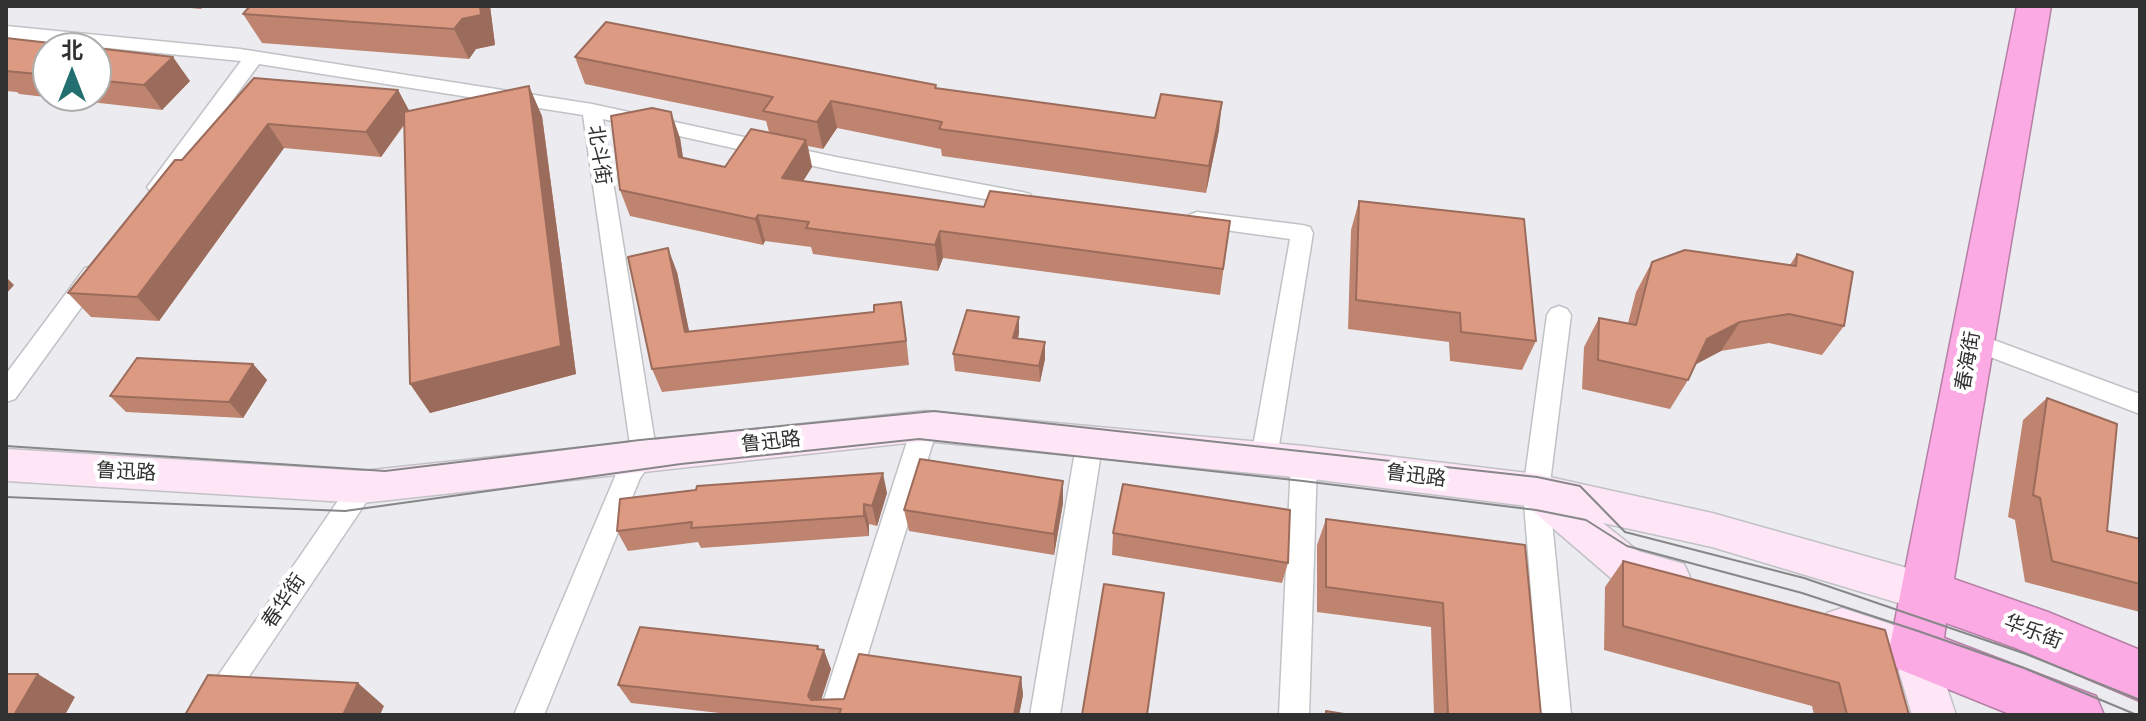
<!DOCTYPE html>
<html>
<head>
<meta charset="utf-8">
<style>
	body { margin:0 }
	#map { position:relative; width:2146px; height:721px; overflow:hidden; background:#ececf0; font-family:Raleway,"Noto Sans SC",sans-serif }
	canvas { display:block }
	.frame { position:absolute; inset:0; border:8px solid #313132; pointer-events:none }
	.north { position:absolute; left:32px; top:32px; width:80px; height:80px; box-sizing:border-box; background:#fff; border:2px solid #adadad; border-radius:50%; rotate:0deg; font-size:22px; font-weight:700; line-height:32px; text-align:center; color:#313132 }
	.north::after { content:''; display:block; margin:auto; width:28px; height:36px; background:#236e6e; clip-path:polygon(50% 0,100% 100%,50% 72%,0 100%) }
</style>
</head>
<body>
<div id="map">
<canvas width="2146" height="721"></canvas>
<div class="frame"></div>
<div class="north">北</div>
</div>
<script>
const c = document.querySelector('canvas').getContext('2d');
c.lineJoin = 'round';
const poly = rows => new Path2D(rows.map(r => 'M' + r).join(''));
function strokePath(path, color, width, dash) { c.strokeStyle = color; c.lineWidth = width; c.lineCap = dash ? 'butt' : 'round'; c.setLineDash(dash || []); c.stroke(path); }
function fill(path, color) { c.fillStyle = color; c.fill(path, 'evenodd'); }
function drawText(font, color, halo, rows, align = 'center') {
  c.font = font + ' Raleway,"Noto Sans SC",sans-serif'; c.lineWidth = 8; c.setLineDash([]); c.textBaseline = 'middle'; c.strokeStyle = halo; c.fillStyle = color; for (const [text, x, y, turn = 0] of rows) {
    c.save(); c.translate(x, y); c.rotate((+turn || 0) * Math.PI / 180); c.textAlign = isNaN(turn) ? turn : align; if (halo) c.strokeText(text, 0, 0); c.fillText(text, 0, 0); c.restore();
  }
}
const street = poly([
	[6,26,240,49,592,104,836,157,1022,192,1030,194,1033,199,1030,204,1022,206,836,171,603,119,657,455,640,478,544,715,514,715,617,472,631,452,583,115,259,64,165,192,158,194,151,192,147,187,151,182,241,61,6,38,6,26],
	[1197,212,1302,225,1310,227,1313,233,1277,458,1273,465,1264,469,1255,465,1251,458,1290,239,1189,225,1186,220,1189,215,1197,212],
	[93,266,101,268,104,274,101,280,15,399,6,402,6,374,85,268,93,266],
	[1559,306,1567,309,1571,315,1549,491,1571,715,1541,715,1523,491,1547,315,1551,309,1559,306],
	[1972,332,2140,394,2140,414,1964,347,1960,341,1964,335,1972,332],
	[925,416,934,419,938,426,849,715,819,715,912,426,916,419,925,416],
	[1090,430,1099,433,1103,440,1060,715,1030,715,1077,440,1081,433,1090,430],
	[1304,451,1313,454,1317,462,1309,715,1279,715,1291,462,1295,454,1304,451],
	[362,476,371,479,375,487,371,495,223,715,191,715,353,479,362,476]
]);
const secondary = poly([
	[925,411,1304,446,1536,474,1712,513,1925,573,1940,579,1946,592,1940,605,1925,611,1712,547,1603,523,1638,551,1684,564,1690,577,1684,590,1669,595,1612,579,1527,506,1304,478,925,441,362,503,6,481,6,449,362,471,925,411],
	[1842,608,1930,637,1956,715,1912,715,1897,665,1827,641,1821,627,1827,613,1842,608]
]);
const highway = poly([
	[2017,6,2051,6,1954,579,2048,612,2140,650,2140,701,2016,648,1946,623,1944,638,2096,696,2104,715,2012,715,1896,668,1889,651,2017,6]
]);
strokePath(street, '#c1c2c5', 3);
strokePath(secondary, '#c1c2c5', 3);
strokePath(highway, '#b580a5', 3);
fill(street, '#fff');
fill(secondary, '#fee6f7');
fill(highway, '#fcaae3');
strokePath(poly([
	[6,446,385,471,640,440,934,411,1537,477,1580,486,1625,532,1804,578,2026,654,2140,700],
	[6,497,345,511,681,464,919,439,1303,481,1536,510,1586,520,1627,546,1802,593,1918,631,2024,668,2137,715]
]), '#878789', 2);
fill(poly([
	[169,6,204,6,201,9],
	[250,6,490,6,495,45,476,49,469,59,262,43,243,14],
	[6,38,48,48,48,96,96,96,96,48,190,81,162,110,19,94,17,92,6,91],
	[575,57,937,88,1219,130,1206,193,942,156,941,149,837,128,823,149,808,146,812,167,803,181,984,207,1230,221,1220,295,943,258,938,271,813,254,811,247,765,241,763,245,630,216,620,190,680,138,683,158,725,167,769,132,766,121,585,84],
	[254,78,398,90,409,111,542,116,576,374,430,413,405,124,381,157,284,148,159,321,91,317,68,293],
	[1359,201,1536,341,1522,370,1450,361,1449,342,1348,329,1351,230],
	[1797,254,1844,326,1822,355,1769,343,1721,351,1696,364,1688,380,1670,409,1582,389,1584,347,1599,318,1628,323,1636,292,1652,262,1790,265],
	[677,272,689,332,874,312,905,326,909,365,662,392,652,369],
	[1019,333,1018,338,1045,342,1045,359,1040,382,955,371,953,354],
	[253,364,267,380,243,418,126,412,110,396],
	[2047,398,2107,531,2140,539,2140,612,2025,582,2015,520,2008,517,2023,420],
	[1063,481,1063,503,1054,555,909,531,904,510],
	[696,490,887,493,877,526,869,524,869,536,701,548,698,542,628,551,617,531],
	[1326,519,1525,545,1541,715,1434,715,1431,627,1317,612,1317,545],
	[1113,533,1288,563,1282,583,1112,555],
	[1623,561,1909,715,1814,715,1812,706,1604,650,1605,587],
	[819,649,831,669,821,699,844,699,1021,677,1023,695,1019,715,737,715,631,703,618,685]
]), '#be8470');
fill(poly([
	[480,6,490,6,495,45,476,49,469,59,454,29,462,19],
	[173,57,190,81,162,110,144,85],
	[529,86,542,116,576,374,430,413,410,384],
	[398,90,411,114,381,157,366,132],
	[831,101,837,128,823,149,817,122],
	[1222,102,1219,130,1206,193,1209,166],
	[671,112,680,138,687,184,679,157],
	[268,124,284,148,159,321,137,297],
	[806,140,812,167,788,205,782,178],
	[758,215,765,241,763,245,755,219],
	[940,231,943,258,938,271,935,245],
	[668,248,677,272,694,355,685,332],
	[6,277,14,285,6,294],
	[1019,317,1019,333,1014,354,1013,338],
	[1740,322,1721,351,1689,368,1707,339],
	[1045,342,1045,359,1040,382,1039,366],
	[253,364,267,380,243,418,229,402],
	[883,473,887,493,877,526,872,506],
	[1063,481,1063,503,1054,555,1054,534],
	[864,504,869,524,869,536,864,516],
	[818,646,822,656,824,650,831,669,819,707,808,696],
	[38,674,75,697,65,715,14,715],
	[1021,677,1023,695,1019,715,1014,715],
	[358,683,384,706,380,715,343,715]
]), '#9b6c5b');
const building = poly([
	[250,6,480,6,481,15,462,19,454,29,243,14,250,6],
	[606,22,936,85,935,88,1155,118,1161,94,1222,102,1209,166,939,129,942,122,831,101,817,122,763,111,773,97,575,57,606,22],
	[6,38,94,48,48,48,48,75,6,71,6,38],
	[96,48,173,57,144,85,96,80,96,48],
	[254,78,398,90,366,132,268,124,137,297,68,293,175,160,182,160,254,78],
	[529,86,561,346,410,384,404,112,529,86],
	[652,108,671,112,679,157,725,167,751,129,806,140,782,178,984,207,990,191,1230,221,1223,269,940,231,935,245,806,228,809,222,758,215,755,219,620,190,611,116,652,108],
	[1359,201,1524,219,1536,341,1461,332,1460,313,1356,300,1359,201],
	[668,248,685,332,874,312,874,305,901,302,906,341,652,369,628,257,668,248],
	[1685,250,1796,266,1797,254,1853,272,1844,326,1789,314,1740,322,1707,339,1688,380,1598,360,1599,318,1636,325,1652,262,1685,250],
	[967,310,1019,317,1013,338,1045,342,1039,366,953,354,967,310],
	[137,358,253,364,229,402,110,396,137,358],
	[2047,398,2117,424,2107,531,2140,539,2140,584,2052,561,2040,498,2033,495,2047,398],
	[920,459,1063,481,1054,534,904,510,920,459],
	[883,473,872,506,864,504,864,516,691,528,692,522,617,531,620,499,696,490,697,486,883,473],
	[1123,484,1290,510,1288,563,1113,533,1123,484],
	[1326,519,1525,545,1541,715,1448,715,1443,603,1326,587,1326,519],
	[1623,561,1885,630,1909,715,1847,715,1839,683,1623,626,1623,561],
	[1104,584,1164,593,1147,715,1082,715,1104,584],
	[640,627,818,646,817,649,824,650,808,696,811,700,844,699,859,654,1021,677,1014,715,839,715,841,709,618,685,640,627],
	[6,674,38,674,14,715,6,715,6,674],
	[208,675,358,683,343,715,185,715,208,675],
	[1326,711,1350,715,1326,715,1326,711]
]);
fill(building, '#dd9a82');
strokePath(building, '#9b6c5b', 2);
drawText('20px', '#313132', '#fff', [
	["北斗街",599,155,82],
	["春海街",1968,361,-80],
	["鲁迅路",771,442,-6],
	["鲁迅路",126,472,3],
	["鲁迅路",1416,476,7],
	["春华街",284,601,-56],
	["华乐街",2033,632,21]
]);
</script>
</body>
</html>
